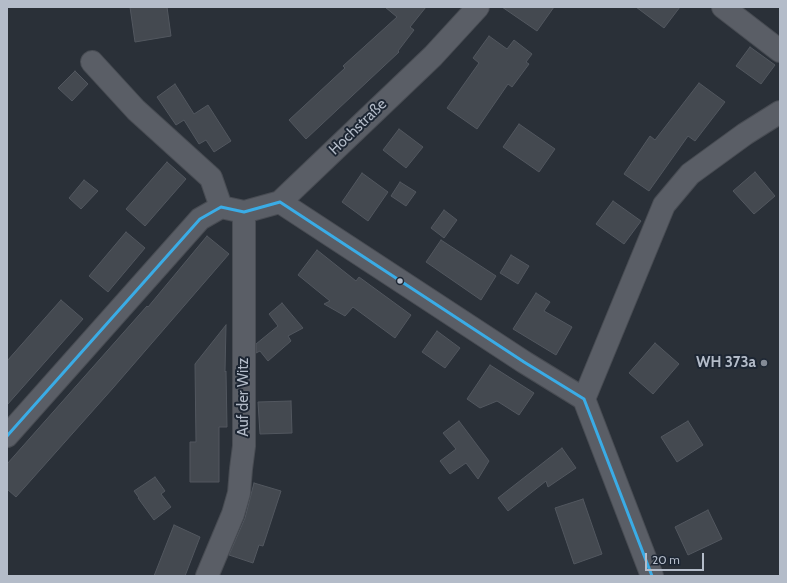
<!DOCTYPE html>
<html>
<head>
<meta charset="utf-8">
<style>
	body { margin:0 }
	#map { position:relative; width:787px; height:583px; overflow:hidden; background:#2a3038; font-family:Cabin,sans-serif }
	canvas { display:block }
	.frame { position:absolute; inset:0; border:8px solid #b4bcc9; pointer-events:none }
	.scale { position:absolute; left:645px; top:553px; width:59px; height:18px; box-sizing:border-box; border:2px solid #b4bcc9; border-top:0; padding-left:5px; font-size:12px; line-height:14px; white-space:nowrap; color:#b4bcc9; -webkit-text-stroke:3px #1d2633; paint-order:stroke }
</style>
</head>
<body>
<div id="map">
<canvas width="787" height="583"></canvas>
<div class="frame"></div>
<div class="scale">20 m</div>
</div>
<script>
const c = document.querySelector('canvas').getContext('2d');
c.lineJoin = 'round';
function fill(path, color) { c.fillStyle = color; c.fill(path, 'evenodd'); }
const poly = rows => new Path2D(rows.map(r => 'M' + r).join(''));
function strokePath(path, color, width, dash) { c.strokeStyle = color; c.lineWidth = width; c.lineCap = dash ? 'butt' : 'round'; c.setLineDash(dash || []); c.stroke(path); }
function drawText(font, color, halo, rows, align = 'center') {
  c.font = font + ' Cabin,sans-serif'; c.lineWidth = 4; c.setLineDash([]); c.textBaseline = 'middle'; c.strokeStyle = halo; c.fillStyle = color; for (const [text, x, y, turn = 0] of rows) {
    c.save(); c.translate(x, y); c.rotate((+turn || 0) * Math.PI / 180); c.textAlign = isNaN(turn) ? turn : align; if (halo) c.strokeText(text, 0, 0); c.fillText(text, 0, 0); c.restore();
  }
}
const building = poly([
	[130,7,167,7,171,36,135,42,130,7],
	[385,7,426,7,410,27,414,30,398,51,399,52,306,139,289,120,345,68,343,66,397,17,385,7],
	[502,7,554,7,537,31,502,7],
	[636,7,680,7,664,28,636,7],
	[489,36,507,49,514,40,532,54,526,62,529,64,512,87,508,84,477,129,447,108,479,63,473,58,489,36],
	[750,47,775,65,761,84,736,66,750,47],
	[75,71,88,84,72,101,58,88,75,71],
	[699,83,725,102,695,141,688,136,649,191,624,174,650,136,655,140,699,83],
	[175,84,194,114,208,105,231,141,214,152,206,140,199,144,184,120,176,125,157,97,175,84],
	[519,124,555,149,539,172,503,147,519,124],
	[399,129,423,147,406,168,383,150,399,129],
	[167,162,186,179,145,226,126,209,167,162],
	[755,172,775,196,754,214,733,191,755,172],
	[362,173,388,192,368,221,342,202,362,173],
	[84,180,98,191,81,209,69,198,84,180],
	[400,182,416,192,406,206,391,196,400,182],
	[613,201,641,221,624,244,596,224,613,201],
	[444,210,457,220,444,238,431,228,444,210],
	[126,232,145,248,108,292,89,276,126,232],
	[207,236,229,254,113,388,16,497,7,489,7,464,147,306,148,307,207,236],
	[441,240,496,276,481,300,426,262,441,240],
	[317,250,356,281,359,277,411,315,395,338,353,307,345,316,324,304,330,301,298,275,317,250],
	[511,255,529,266,518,284,500,273,511,255],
	[536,293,550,302,544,311,572,327,556,355,513,329,536,293],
	[61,300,83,319,7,405,7,361,61,300],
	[282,303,303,328,288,336,291,341,268,361,260,351,256,353,256,344,278,326,269,314,282,303],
	[226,325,225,372,226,371,227,427,219,427,219,482,190,482,190,442,196,442,195,364,226,325],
	[437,331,460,348,445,368,422,352,437,331],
	[655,343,679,364,653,394,629,373,655,343],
	[490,365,534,393,519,415,497,401,480,408,467,399,490,365],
	[291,401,292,433,260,434,258,402,291,401],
	[459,421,489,461,478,479,466,463,450,474,440,461,456,449,443,433,459,421],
	[688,421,703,445,677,462,661,437,688,421],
	[562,448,576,468,548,487,546,481,508,511,498,498,562,448],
	[155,477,165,491,161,494,171,507,154,520,138,498,139,498,134,491,155,477],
	[254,483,281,491,263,546,259,545,253,563,229,555,245,518,254,483],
	[583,499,602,554,574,564,555,508,583,499],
	[708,510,722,539,688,555,675,527,708,510],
	[174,525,200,537,185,576,154,576,174,525]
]);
fill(building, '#444950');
strokePath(building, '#52575f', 1);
const minor = poly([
	[723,7,780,51],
	[92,62,136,110,211,178,221,207],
	[280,202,524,362,584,399,652,576],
	[584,399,664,205,690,174,745,134,780,112],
	[7,436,200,219,221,207,244,212,280,202,433,56,478,7],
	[207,576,233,514,239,493,241,469,244,446,244,212]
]);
strokePath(minor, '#484c53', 24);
strokePath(minor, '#5a5e66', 22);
strokePath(poly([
	[280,202,524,362,584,399,652,576],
	[7,436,200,219,221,207,244,212,280,202]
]), '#3aace6', 3);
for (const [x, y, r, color] of [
	[400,281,3.5,"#b4bcc9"],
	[764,363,4,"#848b96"]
]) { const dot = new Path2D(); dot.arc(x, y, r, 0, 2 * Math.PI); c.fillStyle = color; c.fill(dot); strokePath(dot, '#1d2633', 1.5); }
drawText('15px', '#b4bcc9', '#1d2633', [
	["Hochstraße",358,127,-44],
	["Auf der Witz",244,397,-90]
]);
drawText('bold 15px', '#b4bcc9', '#1d2633', [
	["WH 373a",756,363]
], 'right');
</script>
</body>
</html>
